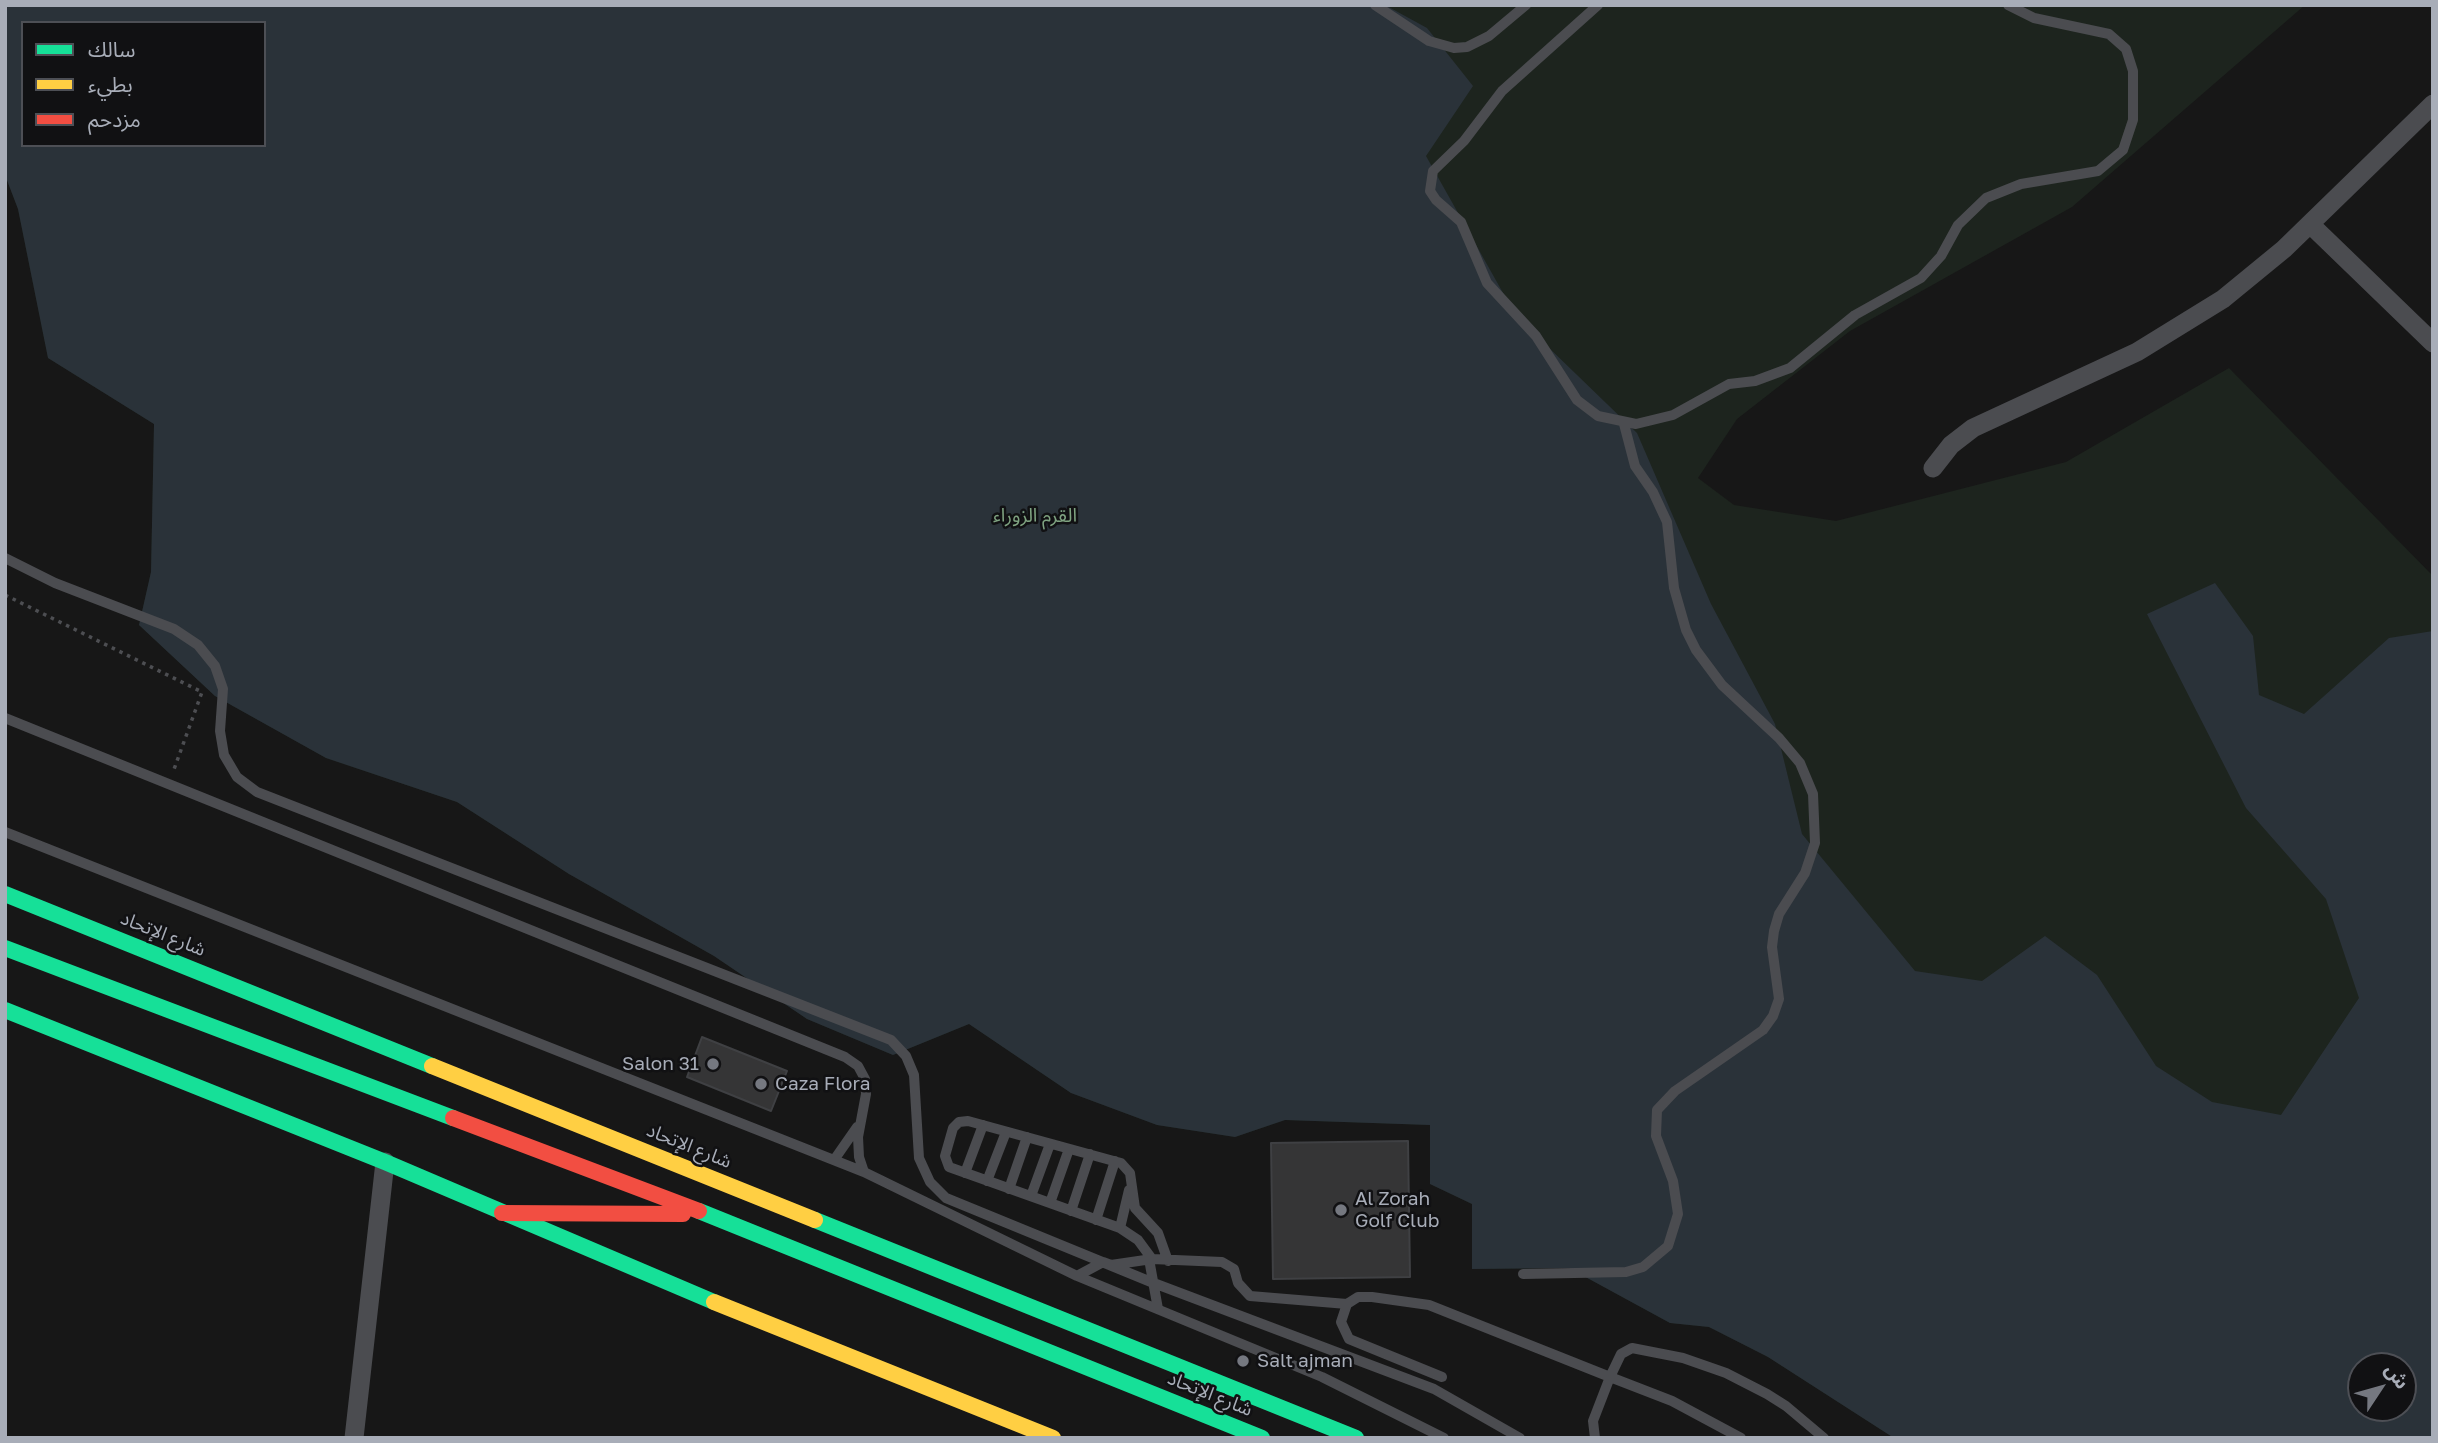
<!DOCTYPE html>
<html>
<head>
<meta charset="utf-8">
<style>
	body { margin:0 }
	#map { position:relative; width:2438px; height:1443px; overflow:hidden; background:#171717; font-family:"Golos Text","Noto Sans Arabic",sans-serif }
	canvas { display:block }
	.frame { position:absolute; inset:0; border:7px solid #a8adb8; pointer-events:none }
	.legend { position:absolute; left:21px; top:21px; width:245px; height:126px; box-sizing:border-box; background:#111113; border:2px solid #4d4f55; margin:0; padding:9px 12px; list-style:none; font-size:21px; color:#a8adb8 }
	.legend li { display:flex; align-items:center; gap:14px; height:35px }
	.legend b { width:35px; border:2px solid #4d4f55 }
	.north { position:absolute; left:2347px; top:1352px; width:70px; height:70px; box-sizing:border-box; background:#111113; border:2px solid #4d4f55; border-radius:50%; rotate:54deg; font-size:19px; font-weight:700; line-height:28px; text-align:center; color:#a8adb8 }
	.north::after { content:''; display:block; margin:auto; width:24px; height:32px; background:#757880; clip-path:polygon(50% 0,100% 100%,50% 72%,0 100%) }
</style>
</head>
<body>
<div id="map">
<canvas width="2438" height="1443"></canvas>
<div class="frame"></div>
<ul class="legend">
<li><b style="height:9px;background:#16e098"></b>سالك</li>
<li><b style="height:9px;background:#ffcf43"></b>بطيء</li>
<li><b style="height:9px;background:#f24e42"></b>مزدحم</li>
</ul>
<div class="north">ش</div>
</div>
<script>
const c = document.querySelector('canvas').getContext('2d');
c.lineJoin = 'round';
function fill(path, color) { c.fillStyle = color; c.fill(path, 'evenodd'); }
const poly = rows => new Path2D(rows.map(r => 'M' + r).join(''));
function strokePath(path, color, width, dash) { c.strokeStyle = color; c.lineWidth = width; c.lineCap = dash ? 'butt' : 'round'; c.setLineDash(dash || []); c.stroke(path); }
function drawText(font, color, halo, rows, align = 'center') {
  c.font = font + ' "Golos Text","Noto Sans Arabic",sans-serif'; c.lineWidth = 5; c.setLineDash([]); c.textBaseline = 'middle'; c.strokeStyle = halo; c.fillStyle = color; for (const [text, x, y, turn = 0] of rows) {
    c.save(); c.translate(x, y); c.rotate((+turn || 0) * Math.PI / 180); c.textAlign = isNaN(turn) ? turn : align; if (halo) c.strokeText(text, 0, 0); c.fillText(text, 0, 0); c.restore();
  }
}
fill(poly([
	[5,5,2305,5,2072,207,1850,331,1737,419,1698,478,1734,505,1836,521,2066,462,2229,368,2433,576,2433,1438,1894,1438,1768,1357,1709,1327,1670,1323,1569,1268,1472,1269,1472,1204,1430,1184,1430,1125,1285,1120,1235,1137,1157,1125,1071,1093,969,1024,893,1055,807,1019,714,956,569,874,457,802,326,758,215,696,139,625,151,572,154,424,48,358,18,209,5,175],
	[23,23,264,23,264,145,23,145],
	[2361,1366,2403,1366,2403,1408,2361,1408]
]), '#1d241e');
fill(poly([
	[5,5,1385,5,1427,28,1473,86,1426,156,1516,316,1637,433,1711,604,1775,724,1802,834,1915,971,1982,981,2045,936,2097,975,2156,1066,2212,1102,2281,1115,2359,998,2326,899,2246,808,2147,614,2215,583,2253,636,2259,695,2304,714,2389,638,2433,631,2433,1438,1894,1438,1768,1357,1709,1327,1670,1323,1569,1268,1472,1269,1472,1204,1430,1184,1430,1125,1285,1120,1235,1137,1157,1125,1071,1093,969,1024,893,1055,807,1019,714,956,569,874,457,802,326,758,215,696,139,625,151,572,154,424,48,358,18,209,5,175],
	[23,23,264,23,264,145,23,145],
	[2361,1366,2403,1366,2403,1408,2361,1408]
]), '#2a3239');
const building = poly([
	[702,1037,787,1071,771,1111,687,1077,702,1037],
	[1408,1141,1410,1277,1273,1279,1271,1143,1408,1141]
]);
fill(building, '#353536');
strokePath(building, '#3f4043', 2);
strokePath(poly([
	[5,595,202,692,173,772]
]), '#4d4e52', 3.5, [3.5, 5]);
strokePath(poly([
	[1375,5,1429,41,1454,48,1467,47,1489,36,1526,5],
	[1598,5,1502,91,1464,141,1433,171,1430,191,1436,200,1461,222,1487,283,1536,336,1577,400,1598,416,1636,424,1673,415,1729,384,1755,381,1790,368,1855,315,1921,278,1941,256,1958,225,1986,198,2021,184,2098,171,2123,150,2133,120,2133,71,2126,49,2109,34,2034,18,2008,5],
	[5,558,55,583,174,629,198,645,215,666,223,689,220,731,224,755,237,777,257,792,891,1040,906,1056,914,1075,919,1158,930,1182,946,1198,1151,1282,1434,1389,1520,1438],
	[5,718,845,1057,858,1066,865,1079,866,1094,858,1137,859,1157,864,1172],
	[5,832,864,1172,1077,1276,1322,1377,1444,1438],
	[834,1160,857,1127],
	[965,1173,983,1125],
	[987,1181,1006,1132],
	[1009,1189,1027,1137],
	[1031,1196,1050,1144],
	[1050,1203,1069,1149],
	[1071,1211,1090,1154],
	[1096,1220,1115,1161],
	[1120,1228,1129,1190],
	[1149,1259,1158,1309],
	[1152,1259,1138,1240,1120,1228,949,1167,945,1156,953,1128,959,1122,968,1121,1121,1163,1130,1173,1135,1208,1158,1233,1168,1261],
	[1523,1274,1626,1272,1643,1267,1668,1246,1678,1214,1673,1181,1656,1136,1657,1110,1675,1091,1763,1030,1773,1016,1779,999,1772,947,1774,931,1779,914,1805,873,1815,843,1813,794,1800,763,1779,738,1722,685,1696,650,1686,630,1674,588,1667,522,1653,492,1635,466,1624,424],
	[1077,1276,1103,1262,1111,1265,1152,1259,1222,1262,1234,1269,1238,1283,1250,1296,1347,1304],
	[1442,1377,1349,1339,1341,1322,1347,1304,1358,1297,1372,1297,1429,1305,1610,1377,1621,1354,1632,1348,1683,1358,1726,1373,1767,1394,1786,1406,1824,1438],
	[1595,1438,1593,1421,1610,1377,1672,1401,1741,1438]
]), '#4b4c50', 10);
strokePath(poly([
	[2310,224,2433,343],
	[1933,468,1951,445,1973,428,2137,352,2223,299,2284,249,2433,104],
	[354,1438,385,1162]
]), '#4b4c50', 19);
strokePath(poly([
	[5,894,432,1066],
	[5,948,453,1118],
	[5,1010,385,1162,714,1302],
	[699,1211,1262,1438],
	[815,1220,1356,1438]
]), '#16e098', 16);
strokePath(poly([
	[432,1066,815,1220],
	[714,1302,1053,1438]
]), '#ffcf43', 16);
strokePath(poly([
	[453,1118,699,1211],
	[502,1213,683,1214]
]), '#f24e42', 16);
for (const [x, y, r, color] of [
	[713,1064,7,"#757880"],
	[761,1084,7,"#757880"],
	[1341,1210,7,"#757880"],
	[1243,1361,7,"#757880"]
]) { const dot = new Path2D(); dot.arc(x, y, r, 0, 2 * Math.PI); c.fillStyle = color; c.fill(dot); strokePath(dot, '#111113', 2.5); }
drawText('19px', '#7fa381', '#111113', [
	["القرم الزوراء",1035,516]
]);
drawText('19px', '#a8adb8', '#111113', [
	["شارع الإتحاد",163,934,22],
	["شارع الإتحاد",689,1146,22],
	["شارع الإتحاد",1210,1394,22]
]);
drawText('19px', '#a8adb8', '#111113', [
	["Salon 31",699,1064,"right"],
	["Caza Flora",775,1084],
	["Al Zorah",1355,1199],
	["Golf Club",1355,1221],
	["Salt ajman",1257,1361]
], 'left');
</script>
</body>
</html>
